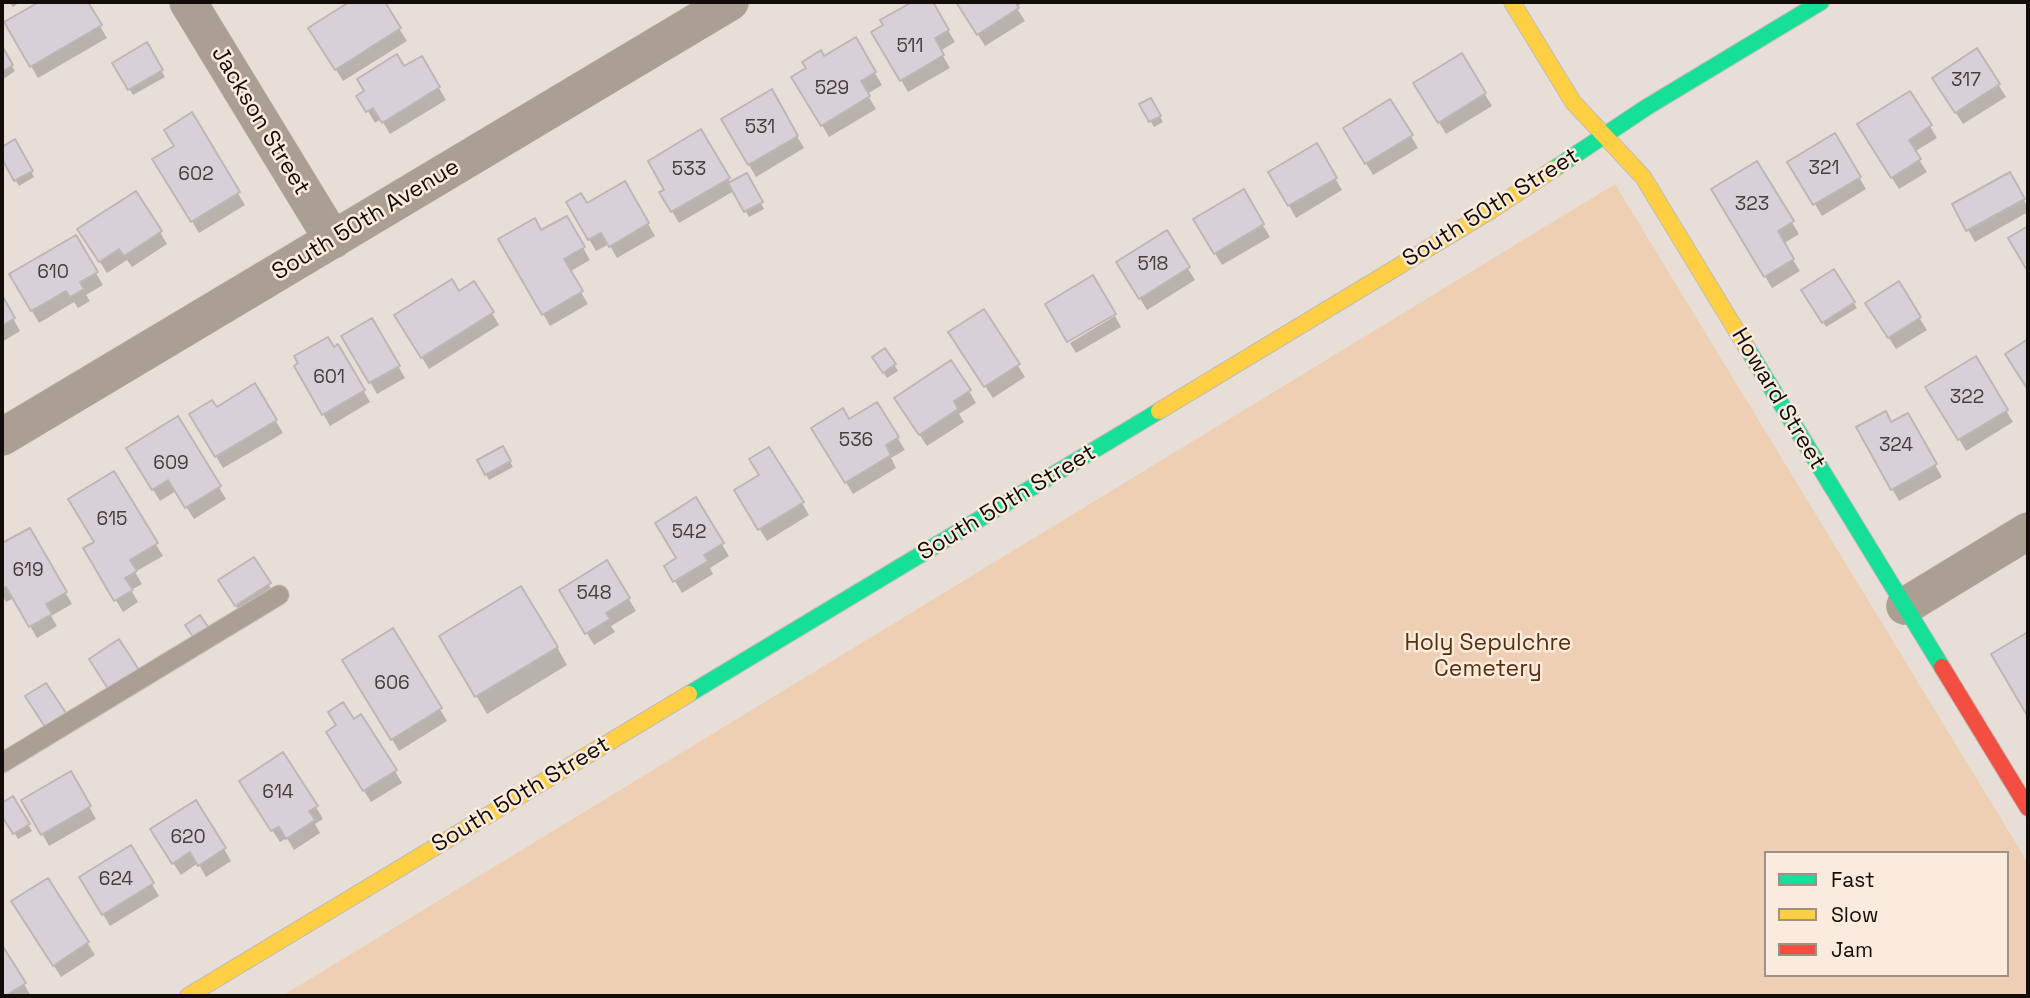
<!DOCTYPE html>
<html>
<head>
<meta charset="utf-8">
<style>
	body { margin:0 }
	#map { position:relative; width:2030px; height:998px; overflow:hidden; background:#e7dfd7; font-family:"Space Grotesk",sans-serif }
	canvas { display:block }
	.frame { position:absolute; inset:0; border:4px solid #120d08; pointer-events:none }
	.legend { position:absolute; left:1764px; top:851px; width:245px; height:126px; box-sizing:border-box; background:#fbebde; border:2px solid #9e9288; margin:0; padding:9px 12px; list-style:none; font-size:21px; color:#120d08 }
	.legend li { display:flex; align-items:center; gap:14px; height:35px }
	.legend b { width:35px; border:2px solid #9e9288 }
</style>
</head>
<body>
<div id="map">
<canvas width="2030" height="998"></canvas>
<div class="frame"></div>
<ul class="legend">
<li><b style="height:9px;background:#16e098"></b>Fast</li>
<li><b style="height:9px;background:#ffcf43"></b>Slow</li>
<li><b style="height:9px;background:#f24e42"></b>Jam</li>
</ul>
</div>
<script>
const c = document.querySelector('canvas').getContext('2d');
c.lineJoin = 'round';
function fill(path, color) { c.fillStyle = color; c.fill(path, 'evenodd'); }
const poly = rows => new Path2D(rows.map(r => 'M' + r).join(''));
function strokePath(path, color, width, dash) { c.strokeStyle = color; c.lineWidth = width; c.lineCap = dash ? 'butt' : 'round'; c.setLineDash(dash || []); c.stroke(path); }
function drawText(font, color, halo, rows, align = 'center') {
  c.font = font + ' "Space Grotesk",sans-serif'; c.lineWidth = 5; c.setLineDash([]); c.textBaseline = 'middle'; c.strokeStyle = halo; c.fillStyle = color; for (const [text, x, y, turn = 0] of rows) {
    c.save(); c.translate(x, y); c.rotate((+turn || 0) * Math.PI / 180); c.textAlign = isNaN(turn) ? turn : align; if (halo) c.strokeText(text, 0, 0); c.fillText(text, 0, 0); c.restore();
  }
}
fill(poly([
	[1615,184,2028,863,2028,996,282,996],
	[1766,853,2007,853,2007,975,1766,975]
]), '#efcfb3');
fill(poly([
	[9,2,20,2,13,7],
	[42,2,86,2,107,38,38,78,6,23],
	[353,2,382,2,407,41,343,81,310,28],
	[915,2,931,2,955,42,940,51,950,68,908,92,874,33,885,26,883,21],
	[958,2,1024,2,1016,7,1025,21,985,46],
	[855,39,882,85,867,94,876,109,829,137,794,78],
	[147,45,165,77,133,95,114,64],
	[2,50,15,71,2,80],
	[1977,51,2006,97,1963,124,1941,90],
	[1461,55,1492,106,1446,134,1415,83],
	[421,58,446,100,390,134,381,119,375,123,359,96],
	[771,92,804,148,756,177,723,120],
	[1910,93,1937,138,1914,152,1927,172,1899,189,1866,137],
	[1150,100,1163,122,1154,127,1141,105],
	[1390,101,1418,148,1373,175,1345,128],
	[191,115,245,205,199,233,155,159,176,147],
	[701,132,731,184,746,175,764,209,749,217,734,191,679,223,661,193,666,190],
	[1835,136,1866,189,1822,216,1790,162],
	[14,141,34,177,19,186,2,156,2,149],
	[1316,145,1342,190,1296,218,1270,172],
	[1757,164,1799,234,1783,244,1800,271,1772,288,1714,190],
	[2010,174,2028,208,2028,212,1975,242,1954,205],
	[624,183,655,236,617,258,609,244,596,251,568,203,587,205],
	[1243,192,1270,237,1222,265,1195,220],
	[566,218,590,260,569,272,588,304,550,326,501,240,541,232],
	[160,232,167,244,132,267,127,260,107,273,87,242],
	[1166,233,1195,280,1147,310,1118,262],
	[75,238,103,285,86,295,90,301,78,308,74,302,39,323,11,275],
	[1834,271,1857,308,1826,327,1804,290],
	[474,283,499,325,429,369,403,327],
	[1898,284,1927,330,1896,349,1874,315],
	[2,299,20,331,2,342],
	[983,311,1025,377,993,398,957,345],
	[1115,316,1121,327,1076,353,1070,343],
	[372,321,405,378,377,394,344,337],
	[337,346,370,402,330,426,296,367],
	[885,350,898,371,887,378,874,357],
	[1975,359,2013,422,1966,451,1928,387],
	[255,386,283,433,223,468,191,415,216,409],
	[969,391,976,403,959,414,964,422,927,446,903,410],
	[877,404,905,450,891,458,896,468,853,494,813,428,849,421],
	[1907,415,1942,477,1899,501,1858,428,1891,424],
	[177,418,226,499,194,519,176,491,160,501,128,448],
	[502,449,513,467,489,480,479,461],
	[113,474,163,556,135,572,142,584,131,590,138,602,123,612,85,549,96,542],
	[761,476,802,503,809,515,767,541,736,491],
	[695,500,729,556,710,568,713,574,682,593,666,566,678,559],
	[29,530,72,604,51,616,57,626,37,638,14,598,6,602,2,595,2,557,5,555,2,545],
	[253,559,272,590,239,611,220,580],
	[607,563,636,611,611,626,615,632,594,645,561,590],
	[393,631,447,721,399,751,344,660],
	[441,636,557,647,567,665,487,714],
	[335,745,395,771,402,783,371,802],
	[71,774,96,819,49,846,23,800],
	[248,793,316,807,323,819,315,824,320,833,294,850,287,838,280,842],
	[13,799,32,831,18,839,2,813,2,805],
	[159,842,224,849,231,861,206,877,198,863,181,875],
	[130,847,159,896,110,926,81,877],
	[48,880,95,955,61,977,21,914],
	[2,948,24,984,31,996,2,996]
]), '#0003');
const building = poly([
	[39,2,88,2,102,25,30,67,4,22,39,2],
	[349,2,385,2,401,28,335,70,308,28,349,2],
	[912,2,933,2,949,30,935,38,944,55,900,81,871,32,883,25,880,20,912,2],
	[956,2,1015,2,1019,8,977,35,956,2],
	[856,37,876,72,861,81,870,96,821,126,791,77,806,68,802,62,821,50,824,56,856,37],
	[147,42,163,70,128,90,112,63,147,42],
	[2,46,13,65,2,72,2,46],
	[1977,48,2000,84,1955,113,1932,78,1977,48],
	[1462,53,1486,93,1438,123,1413,83,1462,53],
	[397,54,404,66,422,56,440,87,382,123,373,108,366,112,356,96,364,91,357,79,397,54],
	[772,89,798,136,748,165,721,119,772,89],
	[1910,91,1932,125,1909,140,1921,159,1891,178,1857,124,1910,91],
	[1151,98,1161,116,1149,122,1139,104,1151,98],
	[1390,99,1413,135,1365,164,1343,128,1390,99],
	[192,112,240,192,191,222,152,159,174,146,164,130,192,112],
	[701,129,730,178,671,212,659,192,664,190,648,161,701,129],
	[1835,133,1861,177,1813,205,1787,162,1835,133],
	[15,139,33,171,14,181,2,159,2,147,15,139],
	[1317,143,1337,178,1288,206,1268,172,1317,143],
	[1757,161,1794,221,1778,231,1794,259,1764,277,1711,189,1757,161],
	[2010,172,2025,199,1966,231,1952,204,2010,172],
	[747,173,763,202,744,212,728,183,747,173],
	[625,181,649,223,609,247,601,233,588,240,566,202,581,193,587,203,625,181],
	[1244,189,1264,224,1214,254,1193,219,1244,189],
	[136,191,162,231,124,256,119,249,99,262,77,229,136,191],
	[567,216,585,247,564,259,583,291,542,315,498,239,535,218,541,230,567,216],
	[2028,226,2028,272,2008,238,2028,226],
	[1167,230,1190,267,1139,299,1116,262,1167,230],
	[76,235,98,272,80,282,84,289,70,297,66,291,31,311,9,274,76,235],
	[1834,269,1855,302,1822,323,1801,290,1834,269],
	[1093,275,1116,314,1067,342,1045,304,1093,275],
	[452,279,459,291,474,281,494,312,421,358,394,315,452,279],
	[1899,281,1921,317,1888,338,1865,303,1899,281],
	[2,295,15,318,2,326,2,295],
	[984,309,1020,364,984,387,948,332,984,309],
	[372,318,400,366,369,383,341,336,372,318],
	[328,337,334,347,338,344,365,390,322,415,294,366,298,363,294,356,328,337],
	[2028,339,2028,390,2005,354,2028,339],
	[885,348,896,364,883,373,872,357,885,348],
	[1976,356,2008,410,1958,440,1925,387,1976,356],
	[951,360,971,390,954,401,958,409,919,435,894,398,951,360],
	[255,383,277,420,215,457,189,414,212,400,217,407,255,383],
	[877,402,899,437,886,445,891,455,845,483,811,428,843,408,849,419,877,402],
	[1886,411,1891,422,1908,413,1937,464,1891,490,1856,427,1886,411],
	[178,416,221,486,185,508,168,480,152,490,126,448,178,416],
	[503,446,511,461,485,475,477,460,503,446],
	[769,447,804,502,758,530,734,490,759,475,749,459,769,447],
	[114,471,158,543,130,560,137,571,125,578,133,590,114,601,83,548,94,542,68,499,114,471],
	[696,497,724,543,704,555,708,561,673,582,664,566,676,558,655,523,696,497],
	[30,528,67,592,46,604,52,614,29,627,6,587,2,589,2,543,30,528],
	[254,557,271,583,235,606,218,580,254,557],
	[607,560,630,598,606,613,610,619,585,634,559,590,607,560],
	[521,586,558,647,475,697,439,636,521,586],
	[200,615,211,631,196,641,185,625,200,615],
	[393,628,442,708,391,740,342,660,393,628],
	[2028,632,2028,717,1991,654,2028,632],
	[119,639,141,673,110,692,89,659,119,639],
	[46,683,66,713,45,727,25,696,46,683],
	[343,702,354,719,361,714,397,770,363,791,326,732,336,725,328,712,343,702],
	[283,752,318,806,309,811,315,820,286,839,279,827,271,831,239,781,283,752],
	[71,771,91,806,41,835,21,800,71,771],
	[13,796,30,824,13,834,2,816,2,803,13,796],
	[196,800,226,848,198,866,190,852,172,864,150,829,196,800],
	[131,845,154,883,102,915,79,877,131,845],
	[48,878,89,942,53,966,11,901,48,878],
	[2,945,26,983,5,996,2,996,2,945]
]);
fill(building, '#d8d0d8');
strokePath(building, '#bcb7b6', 2);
const lane = poly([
	[2,763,279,595]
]);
const street = poly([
	[188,2,333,240],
	[2,437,730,2],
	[1905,606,2028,531]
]);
const fast = poly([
	[1554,169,1647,107,1821,2],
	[1747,348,1942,667],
	[689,694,1159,411]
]);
const slow = poly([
	[1512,2,1573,102,1643,177,1747,348],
	[1159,411,1490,211,1554,169],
	[188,996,689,694]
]);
const jam = poly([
	[1942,667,2028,808]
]);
strokePath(lane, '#c3bdb8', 21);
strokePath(street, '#c3bdb8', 38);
strokePath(fast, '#c3bdb8', 18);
strokePath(slow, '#c3bdb8', 18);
strokePath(jam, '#c3bdb8', 18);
strokePath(lane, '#ab9e93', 19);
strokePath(street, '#ab9e93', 37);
strokePath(fast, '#16e098', 16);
strokePath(slow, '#ffcf43', 16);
strokePath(jam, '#f24e42', 16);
drawText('19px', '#443e3c', null, [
	["511",910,47],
	["317",1966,81],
	["529",832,89],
	["531",760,128],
	["321",1824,169],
	["533",689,170],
	["602",196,175],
	["323",1752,205],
	["518",1153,265],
	["610",53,273],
	["601",329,378],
	["322",1967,398],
	["536",856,441],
	["324",1896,446],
	["609",171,464],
	["615",112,520],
	["542",689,533],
	["619",28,571],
	["548",594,594],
	["606",392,684],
	["614",278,793],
	["620",188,838],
	["624",116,880]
]);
drawText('23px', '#120d08', '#fbebde', [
	["Jackson Street",260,121,59],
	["South 50th Street",1491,208,-32],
	["South 50th Avenue",366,220,-31],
	["Howard Street",1778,399,59],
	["South 50th Street",1007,503,-31],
	["South 50th Street",521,795,-31]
]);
drawText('23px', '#54310c', '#fbebde', [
	["Holy Sepulchre",1488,644],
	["Cemetery",1488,670]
]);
</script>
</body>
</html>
